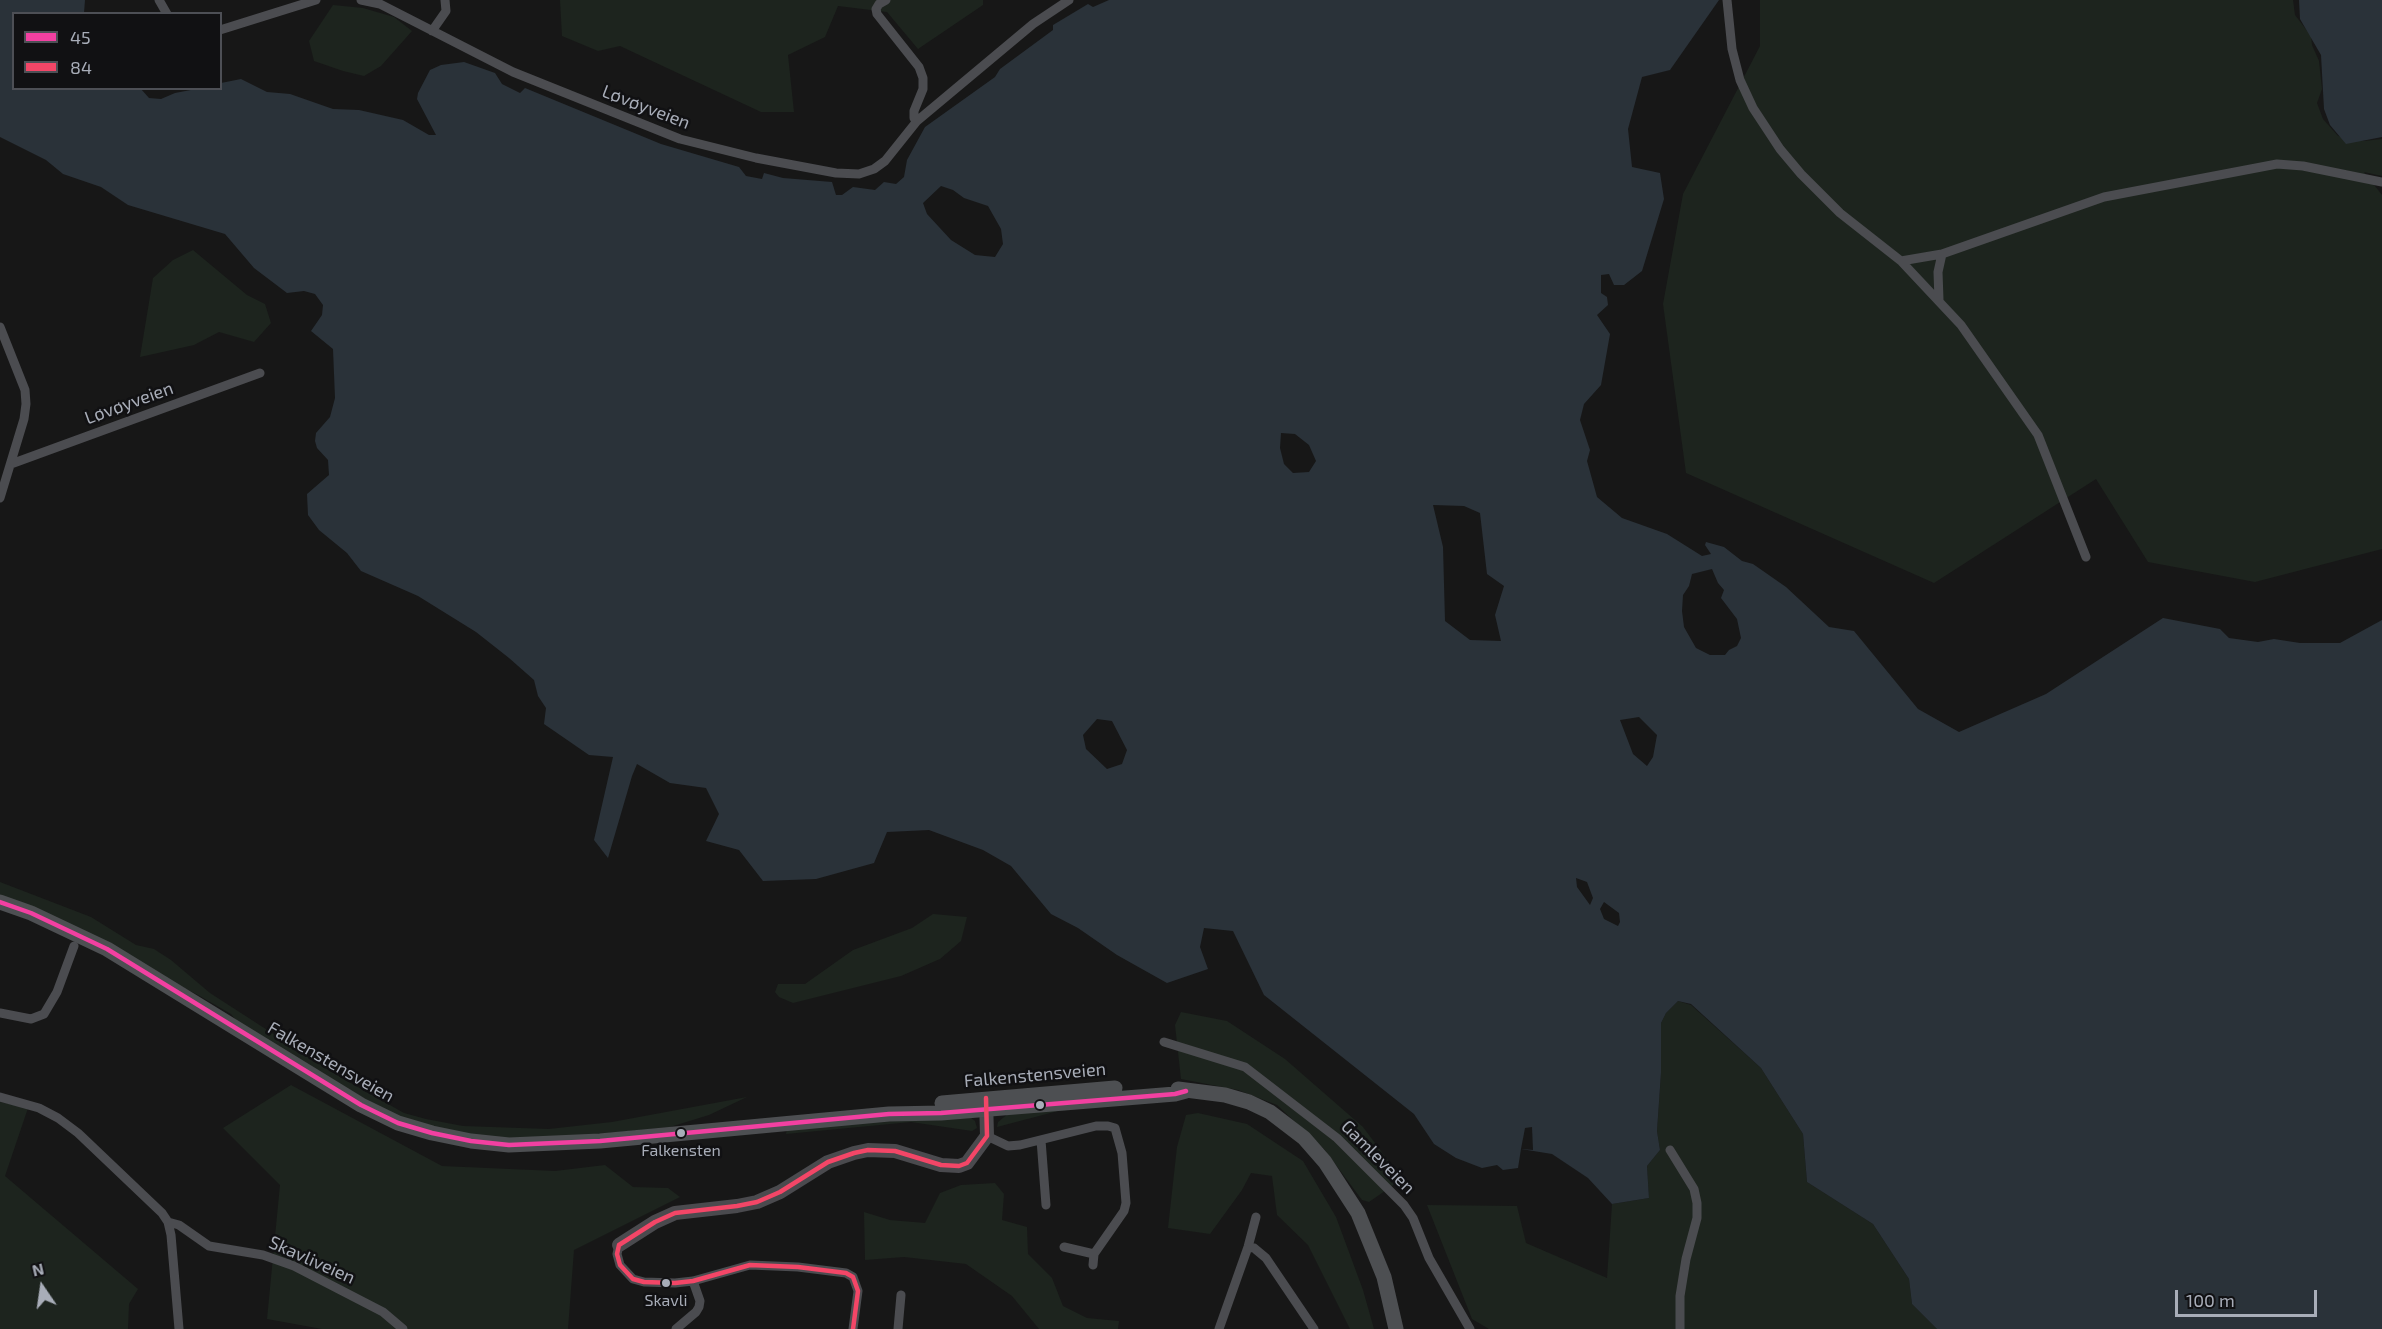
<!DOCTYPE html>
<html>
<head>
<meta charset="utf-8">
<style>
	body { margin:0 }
	#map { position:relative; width:2382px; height:1329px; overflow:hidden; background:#171717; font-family:"Exo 2",sans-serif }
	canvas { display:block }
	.legend { position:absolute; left:12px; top:12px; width:210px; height:78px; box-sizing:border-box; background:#111113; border:2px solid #4d4f55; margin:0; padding:8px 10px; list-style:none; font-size:18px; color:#a8adb8 }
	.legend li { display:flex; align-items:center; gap:12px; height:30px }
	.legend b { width:30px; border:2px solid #4d4f55 }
	.north { position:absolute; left:12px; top:1257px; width:60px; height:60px; -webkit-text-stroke:4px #111113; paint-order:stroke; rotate:347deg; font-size:16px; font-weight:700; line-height:24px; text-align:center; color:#a8adb8 }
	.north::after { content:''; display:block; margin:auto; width:21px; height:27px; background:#a8adb8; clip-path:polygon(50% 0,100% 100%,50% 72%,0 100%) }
	.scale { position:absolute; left:2175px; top:1290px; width:142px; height:27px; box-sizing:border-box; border:3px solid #a8adb8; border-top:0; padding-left:8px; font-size:18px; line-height:21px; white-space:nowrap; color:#a8adb8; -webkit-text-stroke:4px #111113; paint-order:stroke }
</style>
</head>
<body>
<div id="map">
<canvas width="2382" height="1329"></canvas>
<ul class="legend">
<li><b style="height:8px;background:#f240a1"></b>45</li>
<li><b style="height:8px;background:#f34667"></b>84</li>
</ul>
<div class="north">N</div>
<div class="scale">100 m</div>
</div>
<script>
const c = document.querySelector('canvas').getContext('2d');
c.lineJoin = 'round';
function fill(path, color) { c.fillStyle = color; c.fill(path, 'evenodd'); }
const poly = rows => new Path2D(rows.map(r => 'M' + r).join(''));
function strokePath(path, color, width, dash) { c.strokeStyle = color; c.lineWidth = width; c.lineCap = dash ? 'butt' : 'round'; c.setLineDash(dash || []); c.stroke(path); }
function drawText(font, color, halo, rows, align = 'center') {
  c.font = font + ' "Exo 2",sans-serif'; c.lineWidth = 5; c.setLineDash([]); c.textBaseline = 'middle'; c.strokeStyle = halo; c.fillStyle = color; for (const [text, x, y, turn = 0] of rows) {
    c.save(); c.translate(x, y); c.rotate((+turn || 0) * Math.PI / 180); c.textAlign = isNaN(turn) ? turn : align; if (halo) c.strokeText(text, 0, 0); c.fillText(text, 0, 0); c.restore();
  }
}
fill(poly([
	[560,0,983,0,983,5,918,49,887,12,838,6,825,37,788,55,794,112,761,112,620,46,598,51,562,36],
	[1760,0,2293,0,2295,15,2311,36,2312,45,2319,61,2322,89,2317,103,2323,119,2338,136,2364,141,2382,139,2382,176,2364,172,2382,195,2382,549,2255,582,2148,562,2096,479,1934,583,1686,473,1663,304,1683,194,1760,46],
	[333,5,363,8,394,17,412,31,381,66,364,76,343,71,314,61,309,41],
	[193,250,247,295,265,304,271,323,254,342,219,332,194,345,140,357,153,278,173,260],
	[0,882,91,917,136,945,154,949,171,960,210,993,340,1077,404,1113,426,1119,463,1126,549,1129,612,1122,747,1097,709,1115,670,1127,526,1141,462,1135,390,1114,239,1024,231,1014,198,995,0,895],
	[933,914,967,917,961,941,940,959,901,976,793,1003,779,997,775,992,778,984,805,984,853,950,912,928],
	[1678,1001,1691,1005,1761,1068,1803,1134,1807,1182,1873,1224,1909,1279,1912,1304,1937,1329,1489,1329,1472,1319,1427,1205,1517,1206,1526,1243,1607,1278,1612,1204,1649,1198,1647,1166,1660,1150,1657,1131,1661,1073,1661,1023,1666,1013],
	[1181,1012,1227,1021,1285,1059,1363,1127,1402,1179,1369,1202,1362,1200,1324,1149,1277,1105,1238,1090,1181,1079,1175,1025],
	[291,1085,442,1166,555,1171,605,1165,633,1187,668,1188,680,1197,574,1250,568,1329,322,1329,267,1319,280,1185,223,1128],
	[0,1102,28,1108,5,1176,138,1289,129,1304,128,1329,0,1329],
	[1079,1109,1058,1111,997,1127,998,1122,1009,1113],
	[1198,1113,1247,1124,1303,1161,1336,1217,1363,1290,1374,1329,1350,1329,1308,1245,1277,1215,1272,1176,1251,1173,1242,1190,1210,1234,1168,1228,1177,1147,1186,1115],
	[955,1115,970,1117,975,1121,977,1128,972,1131,911,1122,786,1134,787,1129],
	[995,1183,1004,1194,1002,1220,1027,1227,1028,1254,1052,1278,1063,1306,1087,1318,1119,1321,1118,1329,1039,1329,1012,1296,966,1264,904,1257,865,1260,864,1212,890,1220,925,1223,940,1193,961,1185]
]), '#1d241e');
fill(poly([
	[0,0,85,0,84,13,14,14,14,88,141,89,149,98,161,99,175,93,196,89,220,88,221,83,241,79,267,92,290,94,333,109,359,110,403,120,429,135,436,135,417,99,418,93,430,70,441,65,464,62,495,73,502,84,520,93,525,88,661,144,739,167,746,176,762,179,764,173,783,178,832,182,836,195,842,195,853,187,875,190,884,182,896,184,904,177,907,160,925,127,995,77,1000,69,1053,30,1053,25,1088,4,1093,7,1109,0,1719,0,1670,70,1642,77,1628,129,1632,167,1660,173,1664,199,1642,271,1624,285,1614,285,1609,274,1601,275,1601,293,1607,297,1608,305,1597,315,1610,334,1601,385,1584,404,1580,420,1590,450,1587,461,1597,497,1622,518,1667,534,1702,556,1711,554,1705,545,1706,542,1724,547,1742,561,1753,564,1786,587,1829,627,1854,631,1918,709,1959,732,2046,694,2163,618,2220,629,2229,638,2258,642,2274,639,2300,643,2340,643,2382,620,2382,1329,1937,1329,1912,1304,1909,1279,1873,1224,1807,1182,1803,1134,1761,1068,1691,1004,1678,1001,1666,1013,1661,1023,1661,1073,1657,1131,1660,1150,1647,1166,1649,1198,1612,1204,1588,1178,1552,1154,1521,1149,1518,1168,1503,1170,1497,1165,1482,1168,1456,1158,1434,1144,1414,1114,1264,995,1233,931,1204,928,1200,947,1208,969,1167,983,1117,955,1078,928,1051,914,1011,866,983,850,929,830,887,832,874,863,816,879,763,881,739,850,706,841,719,814,706,788,670,783,637,764,632,776,608,858,594,840,613,757,589,755,544,724,546,708,538,696,534,680,509,658,476,632,418,596,361,571,347,553,319,530,308,515,307,494,329,475,328,460,317,448,315,441,316,433,330,417,335,398,333,349,311,331,322,315,323,305,315,294,304,291,287,293,254,268,225,234,128,205,101,187,63,174,46,160,0,137],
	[941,186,953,190,964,198,988,206,1001,229,1003,244,995,257,975,255,951,240,927,214,923,203],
	[1281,433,1295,434,1309,445,1316,461,1309,472,1293,473,1284,464,1280,448],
	[1433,505,1464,506,1480,513,1487,574,1504,586,1495,615,1501,641,1470,640,1445,621,1443,547],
	[1712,569,1718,583,1724,590,1721,598,1737,619,1741,638,1737,646,1729,650,1725,655,1710,655,1696,648,1684,627,1682,611,1683,595,1689,586,1692,574],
	[1639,717,1657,735,1653,757,1647,766,1633,754,1620,720],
	[1097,719,1112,721,1127,750,1122,764,1107,769,1086,749,1083,735],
	[1576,878,1587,882,1593,898,1590,905,1577,887],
	[1604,902,1619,913,1620,922,1618,926,1604,919,1600,909],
	[2299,0,2382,0,2382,137,2346,144,2330,125,2324,109,2321,55,2300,19]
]), '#2a3239');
fill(poly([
	[1532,1127,1533,1150,1521,1149,1525,1128]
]), '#171717');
strokePath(poly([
	[159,0,167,14],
	[361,0,380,4,513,72,680,139,756,158,836,173,859,174,874,169,885,161,917,121,1033,24,1069,0],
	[886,0,879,4,876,9,877,14,919,67,923,78,923,89,914,111,914,118,917,121],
	[1727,0,1732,49,1740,80,1753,108,1780,149,1801,174,1840,213,1901,261,1961,325,2038,435,2086,557],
	[220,30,316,0],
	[432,31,446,11,445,0],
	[1901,261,1942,254,2104,197,2277,164,2303,166,2382,182],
	[1939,300,1938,272,1942,254],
	[0,327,25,390,26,404,24,419,0,498],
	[11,464,260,373],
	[0,1013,31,1019,44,1014,57,992,74,946],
	[1164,1042,1245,1067,1337,1138,1404,1205,1413,1218,1429,1258,1470,1329],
	[0,1097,39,1108,58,1118,78,1133,162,1213,168,1222,171,1235,179,1329],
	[987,1136,1008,1146,1020,1145,1096,1126,1108,1126,1115,1128,1122,1153,1126,1203,1124,1211,1094,1254,1093,1265],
	[1041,1140,1046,1205],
	[1670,1150,1694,1189,1697,1203,1697,1218,1686,1259,1680,1296,1680,1329],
	[168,1222,179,1225,209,1246,263,1255,294,1266,383,1312,403,1329],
	[619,1245,617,1254,620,1265,633,1279,644,1282,675,1283,693,1281,750,1265,798,1267,846,1273,853,1277,858,1291,853,1329],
	[1064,1247,1094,1254],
	[1248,1247,1254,1248,1266,1258,1314,1329],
	[676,1329,696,1312,699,1307,700,1301,693,1281],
	[898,1329,901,1295],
	[1219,1329,1248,1247,1256,1217]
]), '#4b4c50', 9);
strokePath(poly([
	[619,1245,655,1222,675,1213,737,1206,757,1202,780,1192,828,1162,854,1153,868,1150,895,1151,941,1165,959,1166,967,1163,987,1136,986,1099]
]), '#4a4a4e', 14);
strokePath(poly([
	[0,902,31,913,107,949,361,1105,398,1123,432,1133,471,1141,509,1145,600,1141,889,1114,941,1113,1175,1094,1186,1091],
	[1178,1089,1225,1095,1249,1102,1270,1112,1304,1138,1325,1162,1358,1213,1384,1277,1396,1329],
	[942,1103,1115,1088]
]), '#4d4f52', 15);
strokePath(poly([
	[0,902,31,913,107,949,361,1105,398,1123,432,1133,471,1141,509,1145,600,1141,889,1114,941,1113,1175,1094,1186,1091]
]), '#f240a1', 4.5);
strokePath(poly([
	[853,1329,858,1291,853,1277,846,1273,798,1267,750,1265,693,1281,675,1283,644,1282,633,1279,620,1265,617,1254,619,1245,655,1222,675,1213,737,1206,757,1202,780,1192,828,1162,854,1153,868,1150,895,1151,941,1165,959,1166,967,1163,987,1136,986,1098]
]), '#f34667', 4.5);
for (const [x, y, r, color] of [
	[1040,1105,5,"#a8adb8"],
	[681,1133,5,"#a8adb8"],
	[666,1283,5,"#a8adb8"]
]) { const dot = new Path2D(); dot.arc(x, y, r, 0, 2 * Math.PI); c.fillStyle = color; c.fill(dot); strokePath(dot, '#111113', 2); }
drawText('16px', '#a8adb8', '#111113', [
	["Falkensten",681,1151],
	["Skavli",666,1301]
]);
drawText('18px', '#a8adb8', '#111113', [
	["Løvøyveien",646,107,21],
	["Løvøyveien",129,403,-20],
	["Falkenstensveien",331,1062,30],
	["Falkenstensveien",1035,1075,-5],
	["Gamleveien",1378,1157,45],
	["Skavliveien",312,1260,24]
]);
</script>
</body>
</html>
